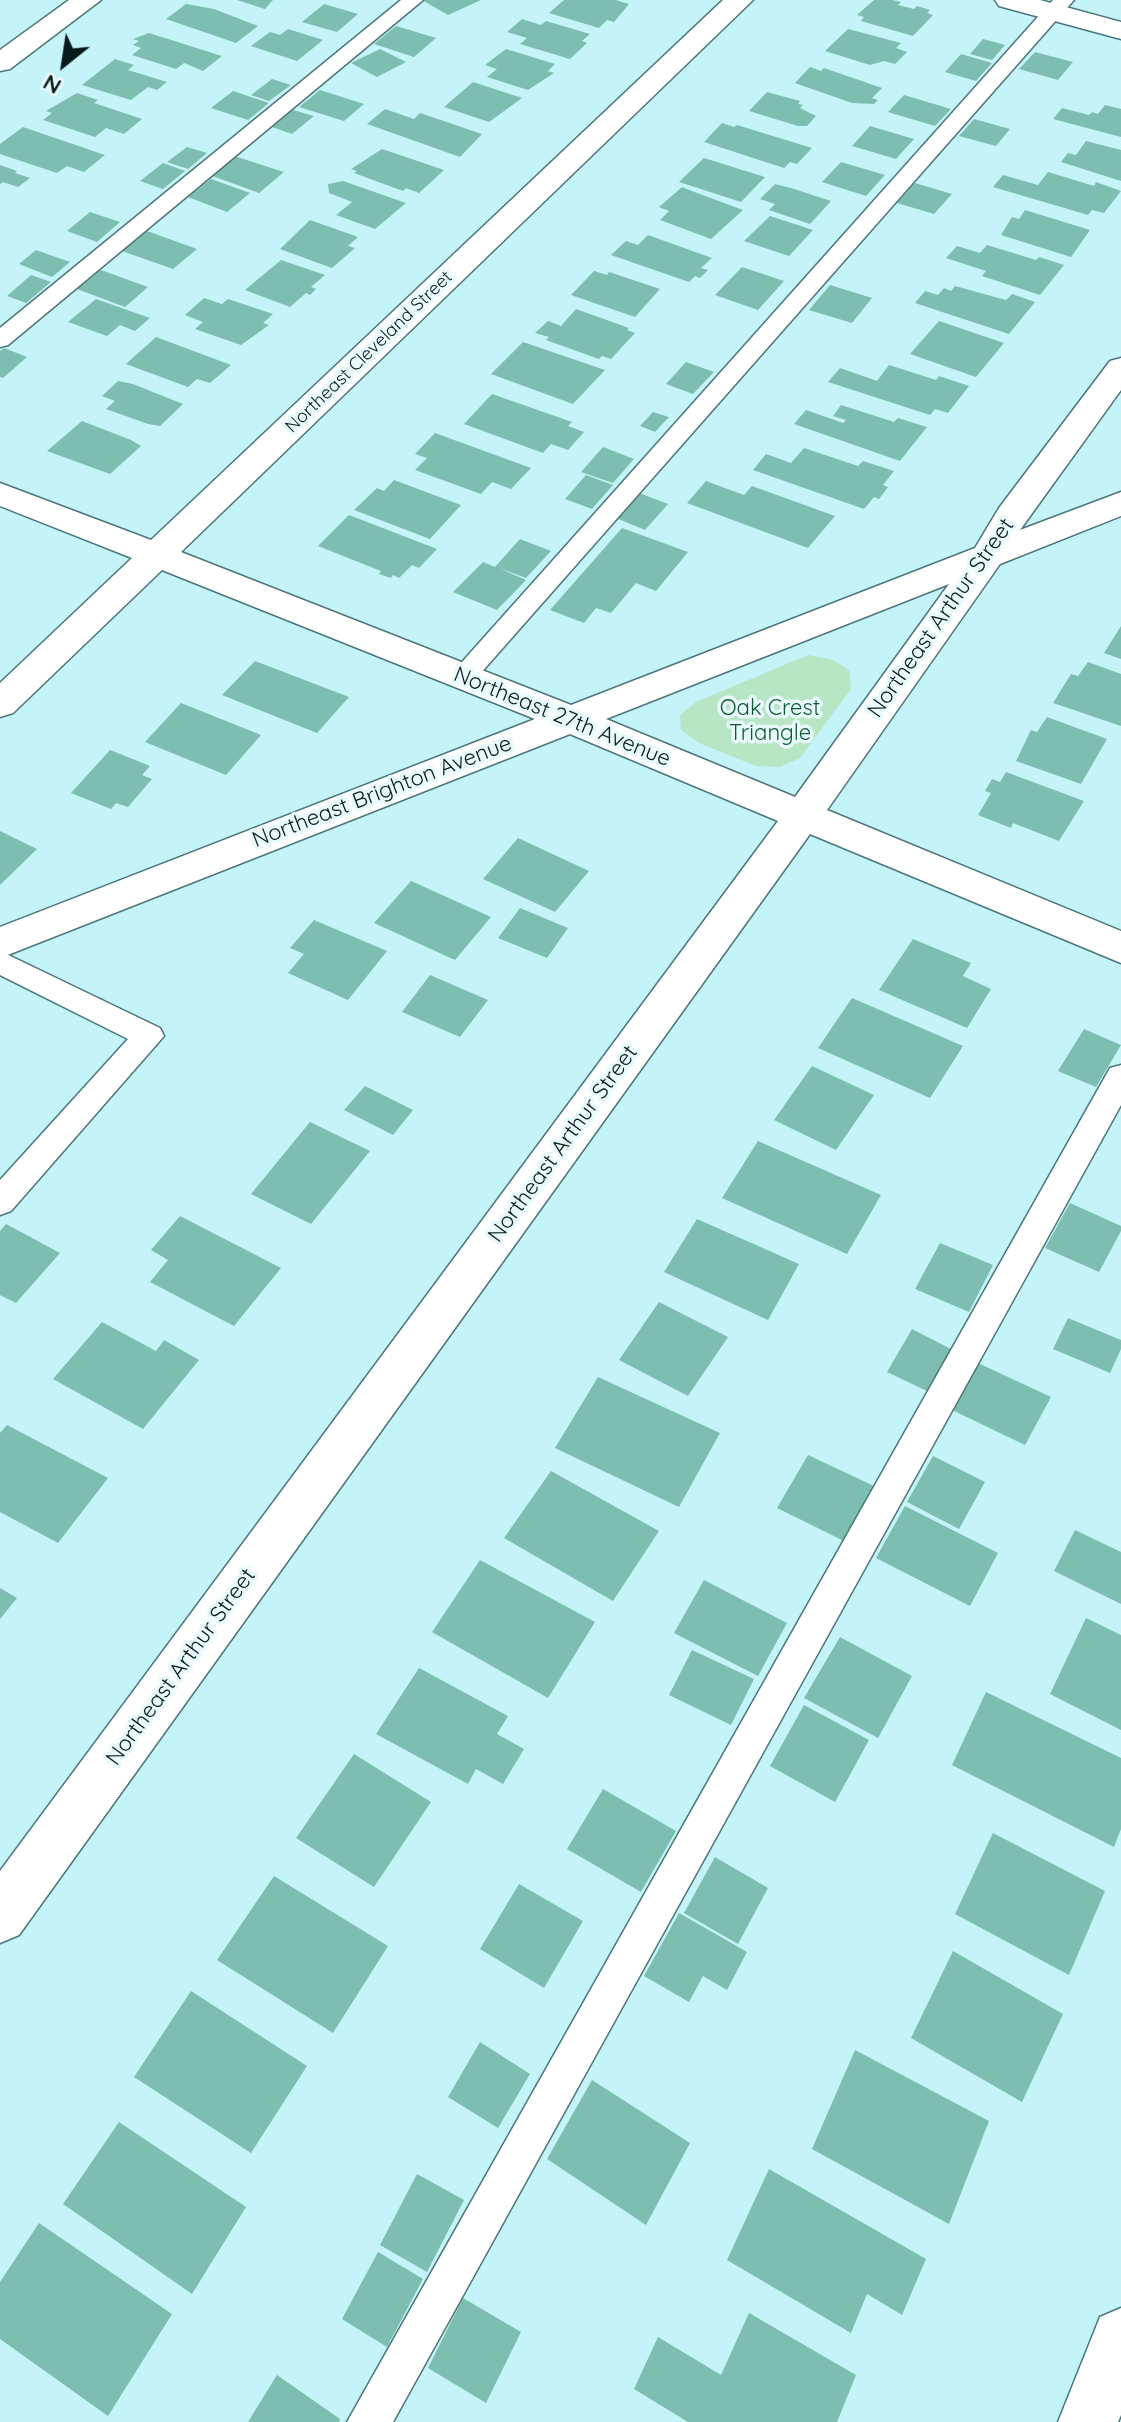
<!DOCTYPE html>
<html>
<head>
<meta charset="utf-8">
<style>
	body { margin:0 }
	#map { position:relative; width:1121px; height:2422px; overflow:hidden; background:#c4f3f8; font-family:Quicksand,sans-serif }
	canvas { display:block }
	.north { position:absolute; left:24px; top:24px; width:80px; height:80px; -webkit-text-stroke:6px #e8fafc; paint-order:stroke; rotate:210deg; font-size:22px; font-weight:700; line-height:32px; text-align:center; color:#081a1c }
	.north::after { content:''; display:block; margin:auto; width:28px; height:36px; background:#081a1c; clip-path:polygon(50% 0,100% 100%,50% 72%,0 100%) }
</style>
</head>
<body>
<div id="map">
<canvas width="1121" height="2422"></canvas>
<div class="north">N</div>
</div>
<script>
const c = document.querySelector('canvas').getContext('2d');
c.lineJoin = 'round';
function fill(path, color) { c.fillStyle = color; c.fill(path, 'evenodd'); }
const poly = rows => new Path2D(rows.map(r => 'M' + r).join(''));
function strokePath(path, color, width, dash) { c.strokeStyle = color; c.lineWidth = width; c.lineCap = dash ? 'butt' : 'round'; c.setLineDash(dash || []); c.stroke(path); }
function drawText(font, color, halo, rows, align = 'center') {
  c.font = font + ' Quicksand,sans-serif'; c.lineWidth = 7; c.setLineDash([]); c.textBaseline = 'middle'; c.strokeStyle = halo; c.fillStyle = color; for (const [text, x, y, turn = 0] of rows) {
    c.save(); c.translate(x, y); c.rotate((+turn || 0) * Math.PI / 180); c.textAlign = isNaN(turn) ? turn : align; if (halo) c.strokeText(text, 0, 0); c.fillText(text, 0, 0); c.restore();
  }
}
fill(poly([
	[808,655,833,660,849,670,851,689,800,758,780,767,756,766,699,743,681,730,680,715,696,702]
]), '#b8e5c4');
fill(poly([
	[237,0,273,0,265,9],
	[422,0,481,0,448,15],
	[564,0,616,0,629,4,614,22,607,20,599,28,549,13],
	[874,0,892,0,901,2,898,5,914,9,917,6,930,10,927,13,933,15,913,36,861,21,864,17,857,15],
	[186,4,214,9,258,26,236,43,166,19],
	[324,4,358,14,337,32,302,22],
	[522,19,541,25,546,21,590,34,582,41,587,43,570,59,520,44,527,38,507,32],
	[396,26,436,38,414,57,374,44],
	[288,29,323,40,297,61,251,46,270,32,280,35],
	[848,29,901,43,896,48,907,52,895,64,884,61,870,65,825,51],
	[149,33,222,56,203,71,184,63,176,69,132,55,141,48,133,45,139,41,133,39],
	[983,39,1005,45,992,60,970,54],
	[380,49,406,62,377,77,351,63],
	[506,49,555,64,548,71,554,73,528,90,487,77,497,69,485,65],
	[1035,52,1073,62,1058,80,1019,69],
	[961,54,992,63,976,81,945,72],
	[115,59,134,65,128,70,167,82,157,90,148,87,131,100,82,85],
	[810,67,821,71,824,68,882,88,872,98,878,100,874,104,852,103,795,83],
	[272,79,291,85,269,101,251,95],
	[473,82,522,98,489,122,444,107],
	[320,90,364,104,344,121,299,107],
	[233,91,269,103,248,120,211,108],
	[767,92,800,101,798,104,803,105,800,108,816,116,807,126,798,126,749,111],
	[77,93,98,100,94,103,142,119,124,134,106,128,95,137,43,120,52,113,46,111],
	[904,95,951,109,935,126,888,112],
	[1105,105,1121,109,1121,137,1053,119,1062,108,1089,115,1092,112,1098,114],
	[385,109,414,119,420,113,482,134,460,157,367,124],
	[293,110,314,116,292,134,272,127],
	[974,119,1010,129,996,146,959,136],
	[722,123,734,127,737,125,812,148,797,164,790,162,784,168,704,142],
	[870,126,914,139,896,159,852,146],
	[23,127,105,155,84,172,67,166,57,173,0,154,0,144],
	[1086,141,1121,150,1121,181,1061,162,1068,153,1076,155],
	[187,147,207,153,188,169,167,162],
	[382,149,444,170,419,193,406,188,403,191,354,173,357,171,351,169],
	[234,156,284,172,259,193,210,175],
	[704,158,765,177,741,202,679,182],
	[841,162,885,175,866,196,822,182],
	[163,163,185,171,163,189,140,181],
	[0,165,17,171,15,173,30,178,18,187,3,182,0,184],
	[1048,172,1094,186,1096,182,1121,191,1104,213,1092,210,1088,215,993,187,1003,175,1038,185],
	[211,179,250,193,227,212,188,197],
	[343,181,406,203,375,229,336,215,352,202,329,193,328,184],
	[915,183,952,194,934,214,897,203],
	[775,184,791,188,831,201,810,224,769,210,775,204,760,199],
	[682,187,697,193,743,210,711,239,660,220,669,211,659,207],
	[1025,210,1090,230,1071,257,1001,235,1012,217,1019,219],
	[90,212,120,222,97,242,67,231],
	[770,216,813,230,789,256,744,241],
	[310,220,358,237,348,246,355,248,332,268,280,249],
	[147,231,197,249,173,269,122,251],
	[648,235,712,258,701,268,708,270,700,278,695,276,689,282,611,255,626,241,638,245],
	[987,245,1036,260,1039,257,1064,265,1040,295,982,276,986,271,946,258,957,246,980,253],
	[36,250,70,262,52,277,19,264],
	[281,260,325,275,311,287,316,289,310,295,306,293,290,307,245,290],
	[742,267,784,281,758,310,715,295],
	[101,270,148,287,125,307,77,289],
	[594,271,607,275,609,272,660,289,635,317,571,295],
	[31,275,51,282,26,303,7,296],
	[830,285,872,298,852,323,809,310],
	[955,286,1006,300,1012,294,1035,302,1009,334,915,303,925,291,938,295,944,288,951,291],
	[204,298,222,304,228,299,273,314,263,323,269,325,241,345,195,329,203,322,185,315],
	[96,299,150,318,135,331,120,325,107,336,68,322],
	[576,309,629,328,627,330,635,333,611,359,602,356,599,359,546,340,549,337,535,333,548,321,561,326],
	[939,321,1004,343,976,377,910,354],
	[156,337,231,365,210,383,197,379,188,387,126,364],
	[523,342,605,370,573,404,491,374],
	[4,348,27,357,3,378,0,377,0,351],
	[686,362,714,372,693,394,666,384],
	[889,365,936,380,939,376,969,386,948,413,935,409,930,415,828,382,840,368,877,381],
	[118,381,133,384,183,404,160,426,148,424,106,409,115,401,102,396],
	[492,394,572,422,568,426,584,432,568,450,551,444,543,453,464,424],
	[841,405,894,422,898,418,927,427,900,461,794,424,806,410,843,423,846,420,833,416],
	[653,412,669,417,655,432,640,426],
	[82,421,131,440,141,446,110,474,47,451],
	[435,433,531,468,511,489,492,482,481,494,415,470,427,458,415,454],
	[603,447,634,459,613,483,581,472],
	[804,448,858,466,863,461,894,471,883,485,888,487,879,499,874,497,864,509,753,470,766,454,791,463],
	[586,475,613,485,592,509,565,499],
	[394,480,461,505,430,539,354,510,377,488,384,491],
	[706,481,744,495,752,486,835,516,808,548,687,503],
	[639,493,668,504,645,530,616,518],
	[349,515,437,549,419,568,412,565,399,578,393,575,391,578,379,574,381,571,318,546],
	[622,528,688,552,656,591,636,583,611,613,596,608,584,623,550,610],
	[520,539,551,551,526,578,499,568,526,580,497,610,453,592,483,562,495,567],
	[1121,626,1121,659,1104,653],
	[255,661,349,697,317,733,222,695],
	[1088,662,1121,674,1121,726,1053,703,1071,674,1078,676],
	[181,703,261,735,226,775,145,742],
	[1047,717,1107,739,1081,784,1016,761,1031,730,1037,732],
	[110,750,150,766,142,775,152,779,128,807,116,803,111,809,71,793],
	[1006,772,1084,801,1059,841,1013,823,1011,828,978,815,991,793,985,791,992,779,1000,782],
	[0,831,37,849,0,885],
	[518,838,589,871,555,912,483,879],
	[411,881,491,917,455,960,374,923],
	[520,908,568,928,547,958,498,938],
	[314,920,387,951,348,1000,288,973,304,954,290,948],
	[913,939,971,963,963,976,991,989,967,1028,879,990],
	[430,975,488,1000,460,1037,402,1012],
	[852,998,963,1046,930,1098,818,1048],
	[1084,1029,1121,1045,1096,1087,1058,1071],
	[812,1066,874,1095,836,1150,774,1120],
	[365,1086,413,1110,393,1135,344,1110],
	[310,1122,370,1151,311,1224,251,1194],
	[758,1141,881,1195,847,1254,722,1198],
	[1070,1203,1121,1226,1121,1231,1099,1272,1045,1248],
	[180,1216,281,1268,234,1326,150,1282,168,1260,151,1250],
	[697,1219,799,1264,768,1320,664,1272],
	[6,1224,60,1253,16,1303,0,1295,0,1231],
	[940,1243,993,1265,969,1312,915,1289],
	[659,1302,728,1337,688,1396,619,1360],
	[1068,1318,1121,1340,1121,1349,1110,1373,1053,1349],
	[102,1322,156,1351,164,1340,199,1360,143,1429,53,1379],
	[912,1329,951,1349,927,1391,887,1372],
	[978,1363,1051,1397,1025,1445,952,1410],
	[598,1377,720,1433,679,1507,555,1448],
	[7,1425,108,1478,58,1543,0,1512,0,1433],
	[808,1455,874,1486,844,1541,777,1508],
	[933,1456,985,1482,959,1529,907,1502],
	[551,1471,659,1531,613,1601,504,1538],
	[905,1506,998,1553,970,1606,876,1558],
	[1075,1530,1121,1552,1121,1604,1054,1571],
	[480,1560,595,1622,548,1698,432,1632],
	[704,1580,787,1623,758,1676,674,1633],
	[0,1588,17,1598,0,1619],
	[1086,1618,1121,1635,1121,1730,1050,1694],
	[840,1637,912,1676,878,1738,804,1698],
	[692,1650,754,1679,731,1725,669,1695],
	[419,1668,508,1716,497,1734,524,1749,503,1784,476,1769,468,1784,376,1734],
	[986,1692,1121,1758,1121,1829,1114,1847,952,1765],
	[804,1705,869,1740,835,1802,770,1766],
	[354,1754,431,1802,374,1887,296,1838],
	[603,1789,676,1831,641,1892,567,1849],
	[993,1833,1105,1891,1069,1975,955,1914],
	[715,1857,768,1888,738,1944,684,1913],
	[274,1876,388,1946,333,2033,217,1960],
	[519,1884,583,1921,544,1988,480,1949],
	[679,1913,747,1952,727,1990,703,1976,689,2002,644,1976],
	[953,1951,1063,2014,1022,2102,911,2038],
	[191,1991,307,2066,251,2153,134,2077],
	[480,2042,530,2074,498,2128,448,2097],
	[855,2050,989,2121,949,2224,812,2149],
	[592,2080,690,2143,646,2225,547,2159],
	[119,2122,246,2207,192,2294,63,2204],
	[769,2169,926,2259,902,2315,867,2294,851,2333,727,2260],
	[417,2174,464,2200,427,2272,380,2245],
	[39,2223,172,2314,108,2416,0,2339,0,2282],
	[378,2252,423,2279,387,2347,342,2319],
	[463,2298,521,2332,486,2403,428,2368],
	[749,2313,856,2375,837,2422,688,2422,634,2389,658,2337,721,2375],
	[277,2375,340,2419,339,2422,248,2422]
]), '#7ebeb0');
const service = poly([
	[401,0,423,0,8,345,0,347,0,328,401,0],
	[1053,0,1074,0,472,683,463,686,454,683,450,677,454,671,1053,0],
	[0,951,160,1028,164,1036,11,1211,0,1215,0,1180,128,1039,0,975,0,951],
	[1121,1065,1121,1105,393,2422,347,2422,1110,1068,1121,1065]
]);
const minor = poly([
	[69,0,101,0,10,69,0,71,0,50,69,0],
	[723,0,753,0,181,552,571,705,975,548,999,508,1110,361,1121,358,1121,390,1020,530,1121,492,1121,516,1000,564,827,810,1121,931,1121,963,810,834,19,1935,0,1943,0,1871,778,821,570,734,0,958,0,927,535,719,162,570,13,713,0,717,0,683,132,558,0,506,0,483,151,540,723,0],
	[949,584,795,797,606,719,949,584],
	[995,0,1040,0,1121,22,1121,39,999,6,995,0],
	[1121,2308,1121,2415,1118,2422,1058,2422,1100,2317,1121,2308]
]);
strokePath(service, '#4b767c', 3);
strokePath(minor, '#4b767c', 3);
fill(service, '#fff');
fill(minor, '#fff');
drawText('18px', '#081a1c', '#e8fafc', [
	["Northeast Cleveland Street",369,352,-44]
]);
drawText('22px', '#081a1c', '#e8fafc', [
	["Northeast Arthur Street",941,618,-55],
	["Northeast 27th Avenue",562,717,22],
	["Northeast Brighton Avenue",382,792,-21],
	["Northeast Arthur Street",563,1144,-54],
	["Northeast Arthur Street",181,1667,-54]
]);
drawText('22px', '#115b31', '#e8fafc', [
	["Oak Crest",770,708],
	["Triangle",770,733]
]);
</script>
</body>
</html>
